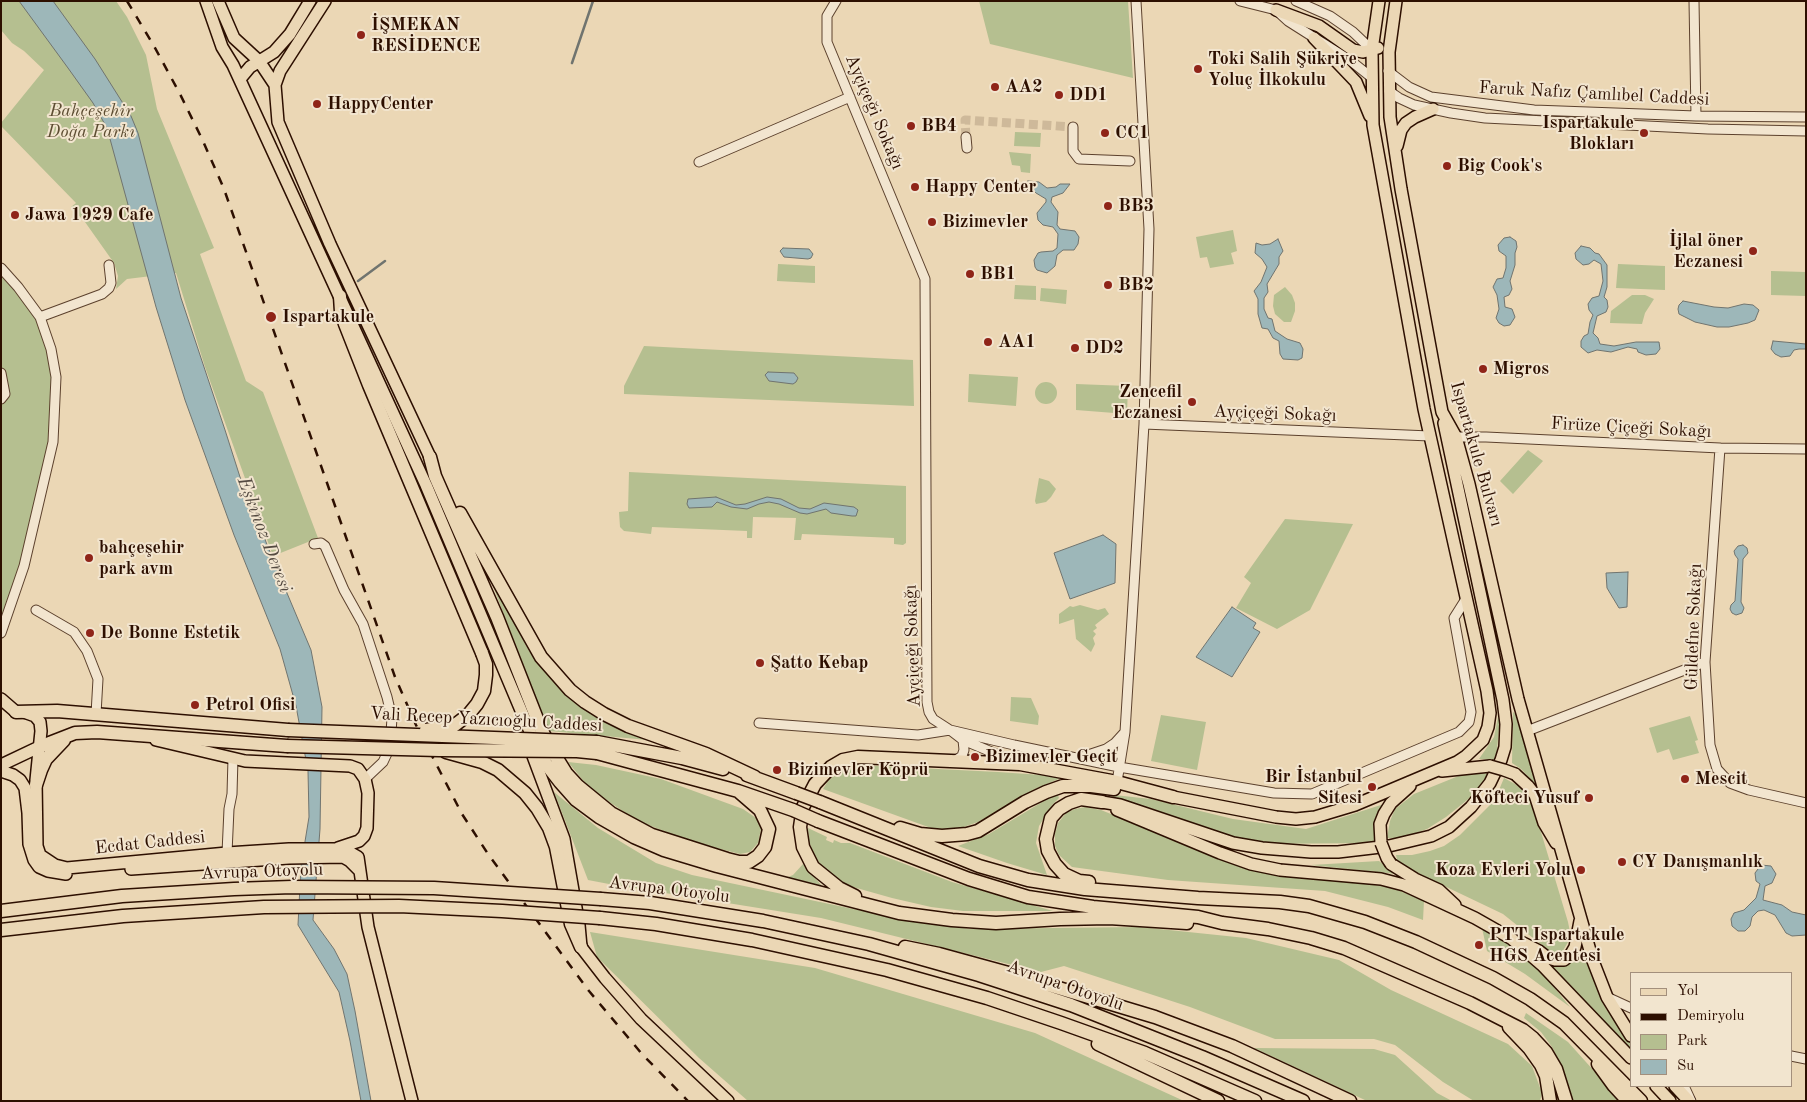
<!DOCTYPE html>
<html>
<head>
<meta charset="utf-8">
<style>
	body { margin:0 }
	#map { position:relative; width:1807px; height:1102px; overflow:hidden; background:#ebd7b5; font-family:"Old Standard TT",serif }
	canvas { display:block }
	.frame { position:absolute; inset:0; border:2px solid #2d0f00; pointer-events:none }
	.legend { position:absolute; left:1630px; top:972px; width:162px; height:115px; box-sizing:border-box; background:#f2e5cf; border:1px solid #a38f7c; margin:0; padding:6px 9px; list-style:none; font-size:15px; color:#2d0f00 }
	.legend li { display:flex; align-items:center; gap:10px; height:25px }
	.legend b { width:25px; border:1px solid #a38f7c }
</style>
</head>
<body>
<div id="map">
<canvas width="1807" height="1102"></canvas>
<div class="frame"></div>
<ul class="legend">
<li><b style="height:6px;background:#ebd7b5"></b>Yol</li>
<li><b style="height:6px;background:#2d0f00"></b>Demiryolu</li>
<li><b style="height:14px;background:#b5bf90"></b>Park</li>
<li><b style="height:14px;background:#9db7b9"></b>Su</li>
</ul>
</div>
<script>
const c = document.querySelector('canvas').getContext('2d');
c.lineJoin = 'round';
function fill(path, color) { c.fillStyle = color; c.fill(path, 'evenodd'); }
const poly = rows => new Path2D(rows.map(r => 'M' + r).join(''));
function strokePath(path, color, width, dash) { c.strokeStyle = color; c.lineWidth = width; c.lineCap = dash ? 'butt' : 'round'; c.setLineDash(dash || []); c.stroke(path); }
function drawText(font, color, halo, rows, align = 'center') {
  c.font = font + ' "Old Standard TT",serif'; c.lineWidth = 4; c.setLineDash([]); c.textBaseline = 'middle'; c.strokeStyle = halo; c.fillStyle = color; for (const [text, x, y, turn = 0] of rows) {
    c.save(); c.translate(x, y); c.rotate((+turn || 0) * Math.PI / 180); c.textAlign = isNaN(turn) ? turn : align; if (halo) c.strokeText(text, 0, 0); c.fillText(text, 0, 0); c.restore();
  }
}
fill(poly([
	[1,1,116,1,127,17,146,55,157,109,214,248,200,254,246,381,263,392,318,538,273,556,205,367,176,273,127,279,116,289,118,276,114,263,85,222,71,207,76,203,1,126,1,123,44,70,24,51,12,43,1,30],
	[979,1,1128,1,1133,78,990,44],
	[1015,132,1041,133,1040,147,1014,146],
	[1009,152,1031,154,1030,173,1021,172,1020,166,1012,165],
	[1233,230,1237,251,1231,253,1234,264,1210,268,1207,257,1200,258,1196,237],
	[778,264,815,266,815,283,777,281],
	[1618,264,1665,266,1665,290,1616,288],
	[1,268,40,317,56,377,53,442,1,633],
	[1771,271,1806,272,1806,296,1771,295],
	[1015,285,1036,286,1036,300,1014,299],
	[1285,287,1292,295,1295,303,1295,311,1291,322,1284,322,1275,314,1273,306,1274,295],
	[1041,288,1067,290,1066,304,1040,301],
	[1632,295,1645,295,1654,299,1645,313,1642,324,1610,323,1611,311],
	[644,346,913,360,914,406,624,394,624,386],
	[969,374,1018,377,1016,406,968,402],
	'1035 393a11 11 0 1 1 22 0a11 11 0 1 1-22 0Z',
	[1076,384,1128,386,1127,414,1076,410],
	[1528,450,1543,461,1513,494,1500,481],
	[629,472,906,486,906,543,903,545,894,544,894,538,802,534,801,540,794,540,796,518,753,517,752,538,747,538,747,531,652,527,651,534,624,531,620,527,619,512,628,511],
	[1039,478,1049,481,1056,489,1051,497,1046,502,1036,504,1035,501],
	[1285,519,1353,524,1310,610,1277,629,1236,608,1251,583,1244,577],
	[489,576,529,651,553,680,588,711,631,735,648,740,549,731],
	[1080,605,1098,610,1105,608,1109,614,1095,625,1097,628,1093,631,1096,634,1093,638,1095,644,1091,652,1076,639,1074,619,1059,624,1059,614,1070,606,1073,607],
	[1011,697,1031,698,1039,716,1038,725,1010,721],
	[1513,712,1517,715,1537,786,1521,769,1512,763],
	[1161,715,1206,722,1197,770,1151,761],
	[1690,716,1698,740,1695,741,1699,753,1673,760,1669,749,1657,753,1649,728],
	[1498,717,1500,718,1496,760,1479,759,1494,737],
	[568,762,596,765,661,779,743,809,756,818,761,829,758,843,750,852,740,854,689,841,636,820,590,789],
	[858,765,998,772,1042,775,1061,778,1035,789,978,822,958,829,944,830,931,828,823,789,828,781,838,772],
	[1489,773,1478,790,1466,801,1446,817,1427,829,1402,838,1387,838,1390,821,1395,809,1414,794,1461,775],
	[1504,778,1515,784,1527,794,1535,812,1568,922,1571,937,1561,954,1553,954,1503,914,1415,872,1397,860,1396,855,1412,855,1430,851,1444,846,1460,835,1491,804,1499,790],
	[554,792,598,828,656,863,692,875,858,910,969,929,1140,927,1246,938,1339,960,1391,990,1508,1044,1532,1066,1542,1093,1540,1101,1474,1101,1443,1082,1395,1045,1374,1039,1275,1039,1190,1007,1064,966,1041,972,821,918,609,884,588,880],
	[1057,793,1059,798,1053,804,1039,826,1036,843,1047,875,1007,863,958,846,989,834],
	[1105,794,1151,799,1233,819,1306,829,1384,804,1374,827,1374,843,1257,844,1184,823],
	[1085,807,1101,810,1242,867,1285,876,1368,884,1393,888,1424,901,1423,920,1388,907,1325,891,1168,880,1072,867,1059,855,1055,846,1055,834,1058,823,1066,813,1075,809],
	[808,828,827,837,826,840,833,843,834,840,841,843,850,843,952,882,1053,911,963,911,931,907,892,898,846,885,834,878,822,867,815,857,809,842],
	[1379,861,1396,874,1311,865],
	[803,864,822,886,788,877,793,875],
	[1482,928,1508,944,1545,976,1570,1007,1525,974,1487,951],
	[590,932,815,968,1035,1033,1184,1101,748,1101,699,1058,597,957],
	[1584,951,1597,989,1606,1009,1631,1043,1631,1051,1551,966,1569,963,1577,957,1580,952],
	[1526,1013,1568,1042,1621,1101,1573,1101,1559,1061,1552,1047,1541,1032,1524,1018],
	[1254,1048,1374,1049,1395,1055,1437,1093,1452,1101,1367,1101]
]), '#b5bf90');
const water = poly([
	[19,1,53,1,95,59,131,116,138,133,181,298,225,430,240,477,276,567,311,650,322,707,320,829,313,920,334,949,347,974,355,1011,371,1101,361,1101,350,1041,339,992,298,925,301,866,309,817,308,771,296,706,280,649,234,535,185,400,156,307,107,128,93,103,68,68,19,1],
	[1028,181,1039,182,1047,188,1056,187,1060,184,1070,184,1063,193,1052,197,1051,202,1058,212,1057,225,1060,229,1075,231,1079,237,1078,244,1074,250,1063,250,1057,255,1055,266,1047,273,1037,270,1035,267,1034,260,1038,253,1041,252,1053,251,1057,248,1058,234,1053,227,1043,225,1038,220,1037,213,1046,202,1046,199,1036,193,1031,188,1028,181],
	[1510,237,1516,241,1517,247,1515,253,1515,265,1510,281,1512,289,1509,295,1504,297,1505,307,1512,309,1515,317,1510,325,1504,326,1499,323,1496,318,1499,309,1497,295,1493,287,1497,279,1503,278,1506,268,1506,256,1499,251,1498,245,1504,238,1510,237],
	[1278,239,1283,251,1279,257,1279,264,1267,284,1268,292,1264,298,1264,309,1268,318,1272,319,1275,331,1287,339,1300,343,1303,349,1302,358,1298,360,1283,359,1280,354,1279,341,1273,338,1268,329,1262,328,1258,314,1258,299,1254,291,1261,282,1267,267,1262,259,1255,253,1256,243,1262,245,1270,244,1278,239],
	[1581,246,1590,248,1595,253,1599,254,1607,265,1607,287,1604,297,1607,300,1608,307,1606,312,1597,316,1593,333,1598,338,1600,344,1614,346,1636,342,1659,342,1660,349,1656,354,1646,355,1638,352,1637,349,1628,347,1611,352,1597,350,1588,353,1581,347,1581,341,1584,336,1588,334,1590,322,1593,315,1589,310,1588,304,1592,298,1599,296,1603,281,1601,264,1594,260,1589,264,1583,265,1576,259,1575,253,1581,246],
	[783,248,809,249,813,254,811,258,808,259,784,257,780,251,783,248],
	[1683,301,1714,307,1728,308,1744,304,1753,305,1759,310,1755,320,1748,323,1729,327,1717,327,1695,322,1679,314,1678,309,1679,305,1683,301],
	[1773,341,1806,344,1806,349,1799,349,1794,350,1790,356,1781,357,1775,354,1771,349,1773,341],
	[768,372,794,373,798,378,796,382,793,384,769,381,765,375,768,372],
	[716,497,736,505,745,504,767,497,781,499,799,508,810,509,824,503,854,507,858,510,856,516,852,516,831,513,826,509,807,514,800,513,779,504,769,502,759,504,747,509,731,507,717,502,712,507,689,508,687,504,688,499,716,497],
	[1103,535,1116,544,1115,583,1070,599,1054,553,1103,535],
	[1743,545,1747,548,1748,553,1743,559,1741,602,1744,608,1742,613,1736,615,1732,613,1730,609,1731,605,1735,601,1738,559,1735,555,1734,551,1738,546,1743,545],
	[1628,572,1627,607,1619,608,1607,588,1606,573,1628,572],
	[1232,607,1256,623,1253,628,1260,632,1232,677,1196,657,1232,607],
	[1761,865,1771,866,1776,874,1772,883,1765,886,1763,900,1782,905,1792,912,1806,915,1806,935,1792,936,1786,933,1775,915,1764,910,1758,911,1752,917,1750,926,1745,931,1738,931,1732,926,1731,919,1734,913,1744,910,1756,898,1760,884,1756,881,1755,873,1761,865]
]);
fill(water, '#9db7b9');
strokePath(water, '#70746f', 1);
strokePath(poly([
	[572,63,593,1],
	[358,281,385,261]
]), '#70746f', 2.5);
strokePath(poly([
	[966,137,965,120,1073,127]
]), '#ceb99a', 9, [9, 4.5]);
const minor = poly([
	[836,1,827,16,827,42,925,279,927,702,929,712,933,719,950,730,1014,745,1119,767,1274,793,1312,794,1459,732,1469,722,1471,712,1454,618,1466,599],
	[1136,1,1149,229,1144,424],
	[1240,1,1276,10,1288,21,1351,61,1371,77],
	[1296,1,1330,16,1353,32,1372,50],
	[1694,1,1696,116],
	[1388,71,1409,87,1431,97,1534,110,1696,116,1806,117],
	[1389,91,1399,98,1414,105,1451,113,1485,118,1708,129,1806,131],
	[1073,127,1073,151,1079,159,1130,161],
	[966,137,967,148],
	[699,162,850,97],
	[1,268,18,287,40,317,51,349,56,377,53,442,24,566,1,633],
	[40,317,102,294,109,288,111,283,109,265],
	[1,373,5,394,1,399],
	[1456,437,1486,437,1720,448,1806,449],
	[1720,448,1705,662,1710,745,1717,769,1730,783,1749,790,1806,803],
	[314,544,321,543,325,546,344,590,363,624,387,697,392,718,390,747,383,762,365,779],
	[36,610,74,632,87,651,98,679,96,714],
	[759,723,918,735,950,730,963,740,1013,761],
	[1527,731,1705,662],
	[1079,758,1106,749,1115,743,1125,732],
	[956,760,962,756,964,750,963,740],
	[1117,782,1125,732,1144,424,1430,436],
	[227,853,229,809,232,794,233,758],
	[1607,997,1631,1008],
	[1791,1056,1806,1059],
	[1684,1086,1691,1101]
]);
const major = poly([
	[206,1,222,47,233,65,426,485,531,734,533,756,564,839,579,925,581,947,605,978,641,1019,728,1101],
	[218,1,234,38,259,61,275,85,278,122,330,244,430,457],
	[1396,1,1389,52,1390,117,1401,189,1442,412,1456,437,1469,484,1518,699,1593,961,1607,997,1631,1036],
	[1276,10,1319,26,1353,50,1363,52,1378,48],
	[1314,38,1356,82,1370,116],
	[240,79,250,67,274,52,290,34,310,1],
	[275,85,280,71,325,1],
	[1397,146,1401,130,1406,123,1415,117,1433,109],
	[1,699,16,712],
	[24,712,35,716,40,722,41,731,36,780,37,846,40,855,55,865,67,868,227,853,289,849,344,849,358,857,368,927,412,1101],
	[156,740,245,761,350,766,358,769,365,779,368,793,367,828,364,836,359,841,338,848],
	[1,765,39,747],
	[1,771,13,775,20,780,25,788,28,813,29,844,34,860,39,867,48,871,66,874],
	[1442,771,1490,766],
	[1515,774,1528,786,1535,795,1544,823,1556,843],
	[1173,797,1276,817,1296,819,1315,817,1355,805,1457,762,1466,756,1483,740,1488,727,1490,713,1487,691,1424,409,1373,125,1372,50,1379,1],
	[1102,802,1120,805,1233,843,1262,848,1311,852,1338,852,1389,846,1431,836,1449,827,1471,807,1490,783,1501,760,1505,747,1506,724,1503,700,1444,423],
	[1117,810,1220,853,1251,864,1280,870,1381,879,1404,885,1475,918,1512,939,1542,965,1631,1058],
	[1381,843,1380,824,1384,814,1391,803,1410,786],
	[1391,864,1415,879,1439,890,1455,905],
	[131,869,289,858,343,857,350,861,360,871],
	[1521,942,1539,951,1548,958,1555,960,1564,960,1571,954,1575,947,1580,921],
	[1656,1086,1670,1101],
	[1675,1086,1689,1101]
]);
const highway = poly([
	[340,296,341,312,345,324,369,385,482,653],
	[430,457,435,476,497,617,541,729,553,752,566,773,578,786,611,813,652,835,727,859,739,862,749,862,758,856,765,847,769,829,760,810,738,791],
	[460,513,541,657,570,690,585,702,604,714,628,726,706,754,755,777],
	[16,712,57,711,288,730],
	[535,742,546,764,560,782,576,800,599,817,634,837,664,850,717,866,899,913,952,920,996,923,1060,919,1109,918,1187,923],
	[597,742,682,758,723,769],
	[39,747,75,733,97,732,287,746],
	[446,752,482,762,498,770,525,793,537,808,549,828,556,847,571,924,581,947],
	[597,753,738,791,793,810],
	[747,775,796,793],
	[36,785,41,770,46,759,64,740],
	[820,802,979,866,1028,880,1085,889,1198,898,1280,902,1309,906,1365,922,1416,942,1493,978,1530,999,1564,1023,1641,1101],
	[818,821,969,879,1028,897,1093,907,1198,917,1222,923,1268,929,1311,938,1344,948,1470,1003,1523,1030,1533,1038,1546,1052,1556,1069,1566,1101],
	[900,828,920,834,942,836,967,834,978,831,1025,802,1046,792,1063,786,1091,786,1114,789],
	[1089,882,1079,881,1064,874,1055,864,1048,851,1046,839,1051,818,1059,809,1069,803,1081,799,1102,802],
	[855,896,839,888,813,867,803,847,800,827,803,807,815,784,831,767,843,760,858,757,1020,764,1117,782,1173,797],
	[601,899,650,903,763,921,869,944,979,975,1071,1005,1202,1057,1303,1101],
	[600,918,656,924,752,940,887,970,987,998,1061,1023,1145,1053,1255,1101],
	[905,947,939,954,1012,974,1155,1017,1232,1046,1350,1101],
	[1509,1027,1529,1048,1541,1065,1546,1076,1550,1101],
	[1098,1044,1218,1101],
	[1598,1064,1614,1086,1628,1101]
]);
strokePath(minor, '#5c412d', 11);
strokePath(major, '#2d0f00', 14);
strokePath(highway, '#2d0f00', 15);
strokePath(minor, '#f2e5cf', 9);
strokePath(major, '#ebd7b5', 11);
strokePath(highway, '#ebd7b5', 12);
strokePath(poly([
	[127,1,154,46,180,94,203,141,224,189,395,677,416,725,462,814,488,854,589,991,642,1054,688,1101]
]), '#2d0f00', 2.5, [9, 9]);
const majorBridge = poly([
	[1490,766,1504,770,1515,774],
	[1381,843,1387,858,1391,864]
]);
const highwayBridge = poly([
	[288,730,597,742],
	[426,730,455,725,468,715,477,704,484,691,486,675,486,664,482,653],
	[287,746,439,750,577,751,597,753],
	[796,793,820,802],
	[793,810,818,821],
	[1,911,122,896,234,889,292,887,434,888,601,899],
	[1,930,123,916,264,907,399,906,502,911,600,918]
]);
strokePath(majorBridge, '#2d0f00', 14, []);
strokePath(highwayBridge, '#2d0f00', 15, []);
strokePath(majorBridge, '#ebd7b5', 11);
strokePath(highwayBridge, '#ebd7b5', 12);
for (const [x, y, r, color] of [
	[361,35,5,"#8f2418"],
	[1198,69,5,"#8f2418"],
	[995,87,5,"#8f2418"],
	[1059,95,5,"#8f2418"],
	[317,104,5,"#8f2418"],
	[911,126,5,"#8f2418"],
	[1105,133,5,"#8f2418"],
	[1644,133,5,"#8f2418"],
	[1447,166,5,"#8f2418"],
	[915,187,5,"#8f2418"],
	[1108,206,5,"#8f2418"],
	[15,215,5,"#8f2418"],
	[932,222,5,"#8f2418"],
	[1753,251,5,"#8f2418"],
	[970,274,5,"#8f2418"],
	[1108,285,5,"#8f2418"],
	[271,317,6,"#8f2418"],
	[988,342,5,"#8f2418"],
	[1075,348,5,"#8f2418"],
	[1483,369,5,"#8f2418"],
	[1192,402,5,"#8f2418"],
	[89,558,5,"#8f2418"],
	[90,633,5,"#8f2418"],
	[760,663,5,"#8f2418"],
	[195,705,5,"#8f2418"],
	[975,757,5,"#8f2418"],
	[777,770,5,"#8f2418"],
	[1685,779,5,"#8f2418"],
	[1372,787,5,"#8f2418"],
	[1589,798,5,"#8f2418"],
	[1622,862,5,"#8f2418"],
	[1581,870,5,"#8f2418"],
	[1479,945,5,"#8f2418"]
]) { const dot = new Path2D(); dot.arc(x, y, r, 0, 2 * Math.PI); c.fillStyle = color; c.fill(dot); strokePath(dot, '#f2e5cf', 2); }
drawText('bold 18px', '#2d0f00', '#f2e5cf', [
	["İŞMEKAN",371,25],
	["RESİDENCE",371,46],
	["Toki Salih Şükriye",1208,59],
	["Yoluç İlkokulu",1208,80],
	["AA2",1005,87],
	["DD1",1069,95],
	["HappyCenter",327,104],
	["Ispartakule",1634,123,"right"],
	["Blokları",1634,144,"right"],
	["BB4",921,126],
	["CC1",1115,133],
	["Big Cook's",1457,166],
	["Happy Center",925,187],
	["BB3",1118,206],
	["Jawa 1929 Cafe",25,215],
	["Bizimevler",942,222],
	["İjlal öner",1743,241,"right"],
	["Eczanesi",1743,262,"right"],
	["BB1",980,274],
	["BB2",1118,285],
	["Ispartakule",282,317],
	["AA1",998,342],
	["DD2",1085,348],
	["Migros",1493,369],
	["Zencefil",1182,392,"right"],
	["Eczanesi",1182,413,"right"],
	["bahçeşehir",99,548],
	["park avm",99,569],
	["De Bonne Estetik",100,633],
	["Şatto Kebap",770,663],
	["Petrol Ofisi",205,705],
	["Bizimevler Geçit",985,757],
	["Bizimevler Köprü",787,770],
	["Bir İstanbul",1362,777,"right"],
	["Sitesi",1362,798,"right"],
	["Mescit",1695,779],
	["Köfteci Yusuf",1579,798,"right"],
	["CY Danışmanlık",1632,862],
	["Koza Evleri Yolu",1571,870,"right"],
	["PTT Ispartakule",1489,935],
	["HGS Acentesi",1489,956]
], 'left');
drawText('18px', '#2d0f00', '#f2e5cf', [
	["Faruk Nafız Çamlıbel Caddesi",1594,94,3],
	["Ayçiçeği Sokağı",874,112,67],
	["Ayçiçeği Sokağı",1275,414,2],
	["Firüze Çiçeği Sokağı",1631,428,3],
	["Ispartakule Bulvarı",1476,454,74],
	["Güldefne Sokağı",1694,627,-88],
	["Ayçiçeği Sokağı",913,646,-92],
	["Vali Recep Yazıcıoğlu Caddesi",486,720,3],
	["Ecdat Caddesi",150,843,-6],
	["Avrupa Otoyolu",262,872,-2],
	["Avrupa Otoyolu",669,890,7],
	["Avrupa Otoyolu",1065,986,19]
]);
drawText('italic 18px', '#5d4d32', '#f2e5cf', [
	["Bahçeşehir",91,111],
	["Doğa Parkı",91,132]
]);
drawText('italic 19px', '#544a41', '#f2e5cf', [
	["Eşkinoz Deresi",264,535,69]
]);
</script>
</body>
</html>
